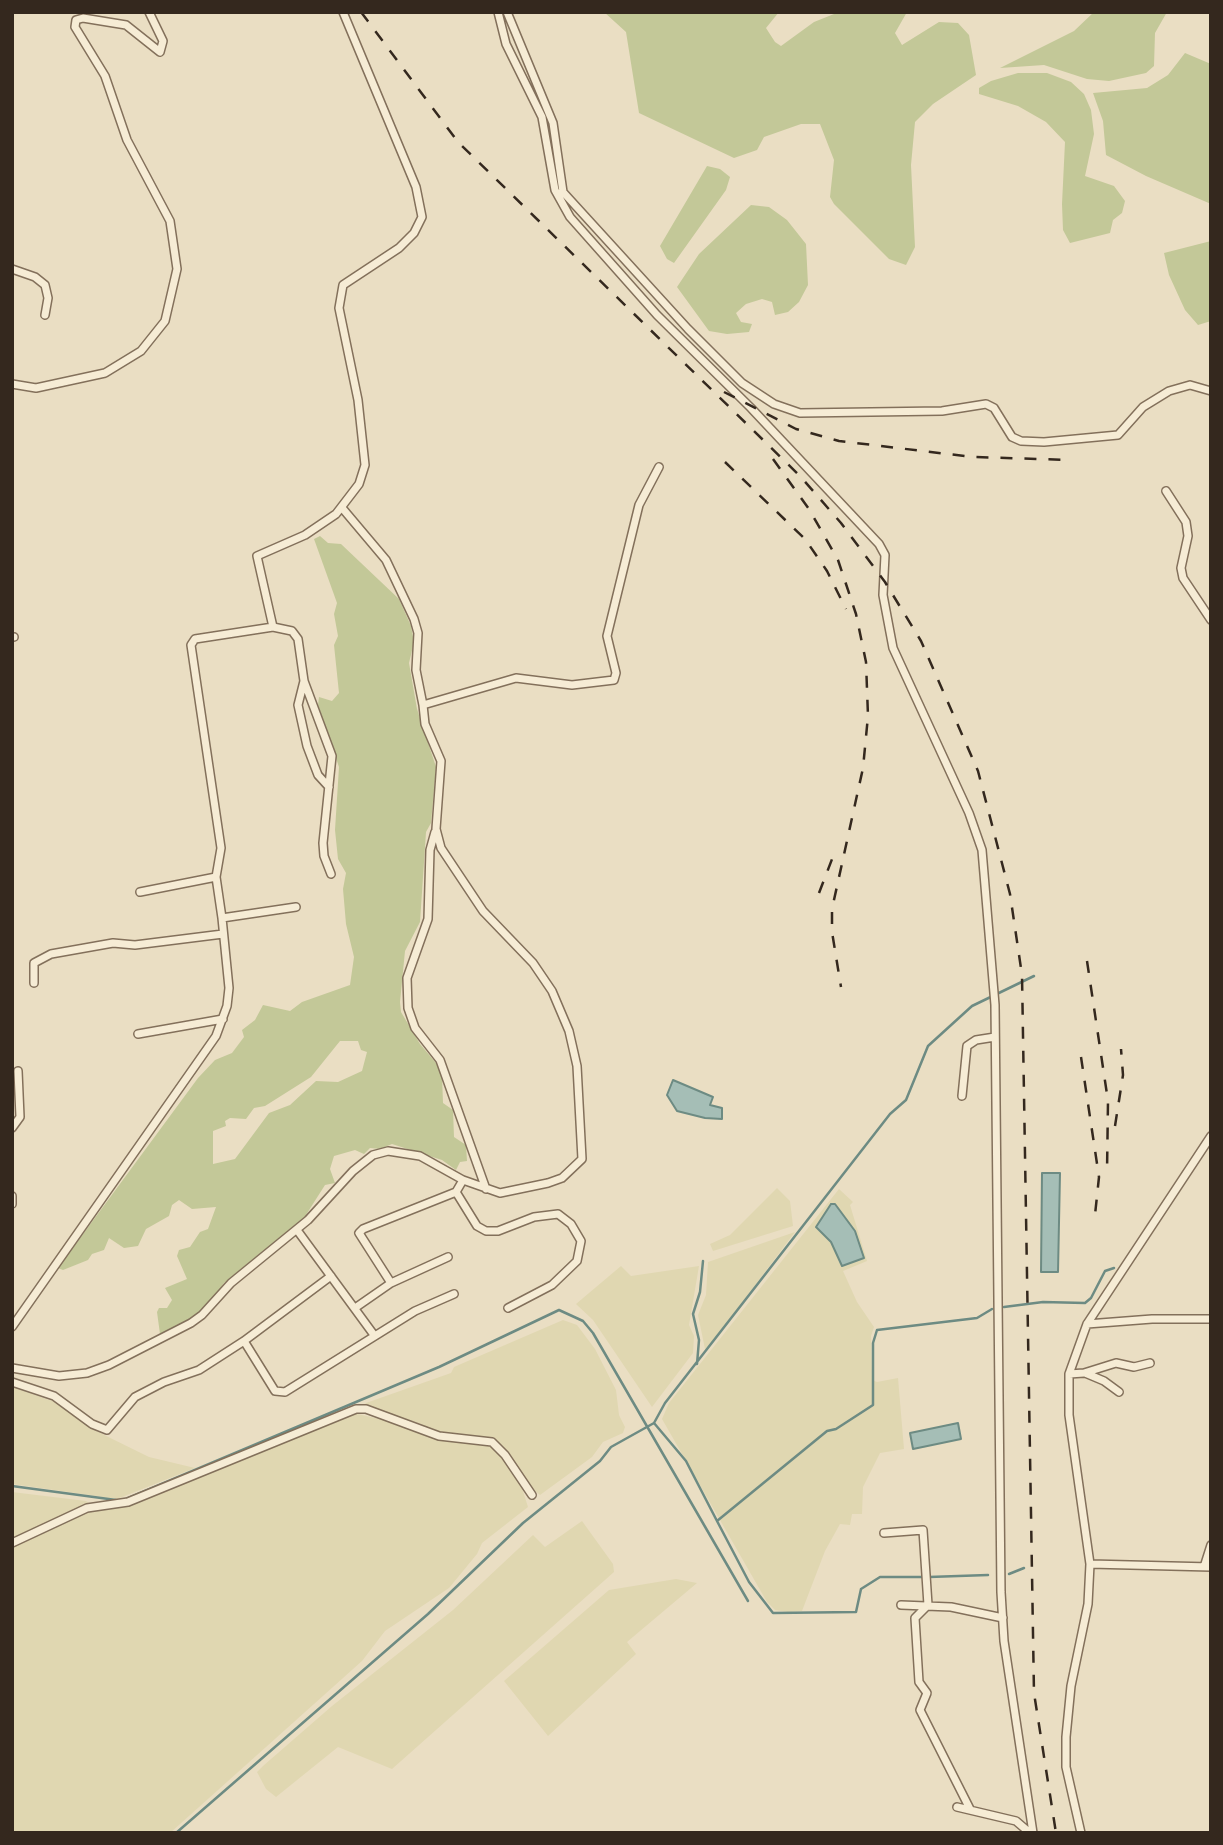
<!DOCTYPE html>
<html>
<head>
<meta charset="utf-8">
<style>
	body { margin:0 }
	#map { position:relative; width:1223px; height:1845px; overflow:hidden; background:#eadec3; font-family:Spectral,serif }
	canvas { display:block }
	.frame { position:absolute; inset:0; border:14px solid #34281e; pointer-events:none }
</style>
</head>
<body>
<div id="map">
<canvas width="1223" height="1845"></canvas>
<div class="frame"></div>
</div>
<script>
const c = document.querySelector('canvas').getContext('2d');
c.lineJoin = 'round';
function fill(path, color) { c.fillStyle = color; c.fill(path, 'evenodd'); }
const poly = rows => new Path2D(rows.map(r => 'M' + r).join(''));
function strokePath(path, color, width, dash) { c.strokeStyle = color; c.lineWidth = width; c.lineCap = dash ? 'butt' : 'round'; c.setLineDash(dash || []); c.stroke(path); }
fill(poly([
	[777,1188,790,1201,793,1226,713,1251,710,1244,730,1235],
	[839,1189,853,1202,850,1205,867,1261,843,1271,857,1302,874,1327,871,1336,872,1380,877,1382,898,1378,904,1449,880,1453,863,1487,862,1514,852,1514,850,1525,840,1524,825,1551,802,1611,788,1612,775,1610,767,1602,662,1419,669,1403],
	[795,1232,708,1348,705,1349,698,1315,706,1295,708,1262],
	[621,1266,631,1276,699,1266,689,1325,694,1336,693,1353,652,1407,593,1320,576,1304],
	[563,1320,577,1325,595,1349,616,1390,619,1415,625,1427,623,1433,603,1442,592,1457,540,1495,521,1479,500,1446,433,1432,421,1424,363,1407,366,1403,451,1373,454,1367],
	[12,1387,58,1403,90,1428,149,1457,195,1468,117,1499,12,1484],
	[353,1413,487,1443,505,1457,522,1488,528,1507,482,1543,477,1554,449,1588,385,1631,362,1661,170,1833,12,1833,12,1545,94,1508,119,1506],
	[12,1492,86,1501,90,1504,12,1541],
	[582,1521,613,1564,614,1572,392,1769,338,1747,276,1797,266,1789,257,1772,263,1766,332,1706,453,1610,533,1535,545,1547],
	[676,1579,697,1583,627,1642,636,1654,548,1736,504,1681,609,1590]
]), '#e0d7b1');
fill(poly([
	[604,12,779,12,766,28,775,42,781,46,814,22,839,12,907,12,895,33,902,45,939,22,958,23,969,35,976,75,933,104,915,122,911,165,915,247,906,265,889,259,834,204,830,197,834,160,820,124,801,124,764,137,757,150,734,158,639,113,626,32],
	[1094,12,1167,12,1155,33,1154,66,1146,73,1109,81,1087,79,1044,65,1000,68,1074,31],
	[1185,53,1211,64,1211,204,1146,176,1106,155,1103,121,1093,93,1147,88,1168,75],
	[1018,73,1047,73,1071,82,1084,94,1091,110,1094,134,1085,176,1114,186,1125,201,1122,213,1113,220,1110,233,1070,243,1063,230,1062,204,1065,142,1046,122,1018,106,979,94,979,88,991,81],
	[707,166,720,169,730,177,726,190,674,263,667,259,660,246],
	[751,205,769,207,787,220,806,244,808,285,799,302,788,312,775,315,772,302,762,299,746,304,736,313,741,322,752,324,749,332,727,334,709,331,677,287,699,254],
	[1211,241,1211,321,1198,325,1185,310,1169,275,1164,253],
	[320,536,328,543,341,544,399,599,411,626,414,642,409,663,417,709,436,767,431,823,426,832,420,922,405,951,400,1002,401,1012,420,1044,436,1063,442,1076,443,1103,453,1110,454,1137,466,1145,467,1161,460,1162,456,1170,442,1160,392,1144,380,1149,370,1148,364,1154,355,1150,334,1156,330,1169,335,1183,325,1185,304,1218,224,1283,211,1302,192,1318,160,1334,157,1312,159,1308,167,1308,172,1300,165,1288,187,1279,177,1256,179,1250,190,1247,200,1232,208,1229,216,1207,192,1209,179,1200,172,1205,169,1216,146,1229,138,1246,124,1248,109,1238,104,1250,92,1254,88,1260,63,1270,58,1268,198,1078,215,1060,232,1053,244,1037,242,1030,255,1020,263,1005,290,1011,302,1002,350,985,354,957,346,924,343,889,346,873,338,859,335,830,339,767,318,705,319,697,332,701,339,693,334,645,338,636,334,614,337,603,314,539],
	[340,1041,358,1041,361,1050,367,1052,362,1071,338,1082,316,1081,290,1105,269,1113,235,1159,213,1164,213,1131,226,1126,225,1121,230,1118,246,1119,254,1108,265,1106,311,1077]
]), '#c3c898');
const water = poly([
	[673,1080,713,1097,710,1105,722,1108,722,1119,705,1118,677,1111,667,1095,673,1080],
	[1042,1173,1060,1173,1058,1272,1041,1272,1042,1173],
	[831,1204,835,1204,855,1231,864,1258,842,1266,831,1242,816,1227,831,1204],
	[958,1423,961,1439,913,1449,910,1433,958,1423]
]);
fill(water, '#a5beb6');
strokePath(water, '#6d8b83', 2);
strokePath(poly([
	[1004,1307,1043,1302,1085,1303,1091,1298,1105,1271,1114,1268],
	[697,1364,699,1340,693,1314,700,1292,703,1261],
	[654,1423,686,1461,717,1521,827,1431,836,1429,873,1405,873,1343,877,1330,977,1318,992,1309],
	[12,1486,116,1500],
	[126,1499,439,1367,559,1310,583,1321,593,1333,748,1601],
	[717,1521,749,1582,773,1613,856,1612,861,1589,880,1577,924,1577],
	[1009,1574,1024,1568],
	[929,1577,988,1575],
	[176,1833,428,1614,523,1523,600,1461,611,1447,654,1423,665,1403,890,1114,906,1100,928,1046,972,1006,1034,976]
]), '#6d8b83', 2.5);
const street = poly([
	[498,12,506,44,542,117,555,190,570,217,657,315,751,408,879,544,885,555,883,595,893,648,969,813,982,850,995,1005,1001,1592,1004,1641,1033,1833],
	[507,12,553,123,563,192,688,329,742,383,774,404,800,413,942,411,986,404,994,408,1012,437,1021,441,1044,442,1118,435,1143,407,1169,391,1190,385,1211,391],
	[12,269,35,277,45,285,48,298,45,315],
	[12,384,36,388,105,373,141,351,165,321,177,269,170,221,127,140,105,76,75,27,76,20,83,18,126,25,160,52,163,41,149,12],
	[1166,491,1186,522,1188,536,1181,568,1183,578,1211,620],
	[343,509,386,560,414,619,418,633,416,670,423,705],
	[273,627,257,556,305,535,336,514,359,484,365,465,358,400,339,308,343,285,399,248,414,233,422,217,416,187,343,12],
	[12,637,14,637],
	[304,681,298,705,307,746,318,775,329,787],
	[435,832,430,850,428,919,407,978,408,1008,415,1028,440,1060,486,1189],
	[140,892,216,877],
	[222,918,216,877,221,848,191,645,195,639,273,627,292,631,298,639,304,681,332,756,323,843,324,856,331,874],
	[34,983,34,963,51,954,113,943,135,945,223,934],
	[138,1034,223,1019],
	[962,1096,967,1046,976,1040,995,1037],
	[12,1128,20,1117,18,1071],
	[463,1180,456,1192,477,1226,486,1231,498,1231,534,1217,558,1214,571,1224,581,1241,577,1261,552,1285,508,1308],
	[12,1196,12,1204],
	[297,1230,374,1335],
	[391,1283,359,1233,363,1229,456,1192],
	[355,1308,391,1283,448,1257],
	[1087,1324,1152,1319,1211,1319],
	[12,1327,216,1036,227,1006,229,988,222,918,296,907],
	[244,1341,275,1391,285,1392,415,1311,454,1294],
	[12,1368,59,1376,87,1373,109,1365,191,1323,202,1315,231,1283,308,1220,353,1171,373,1155,388,1151,420,1156,463,1180,500,1193,548,1183,562,1178,582,1159,577,1066,569,1031,552,991,533,963,483,911,441,848,436,829,441,761,425,724,423,705,516,678,572,685,614,680,616,673,607,636,639,505,659,467],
	[1085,1373,1104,1381,1119,1392],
	[1069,1374,1084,1373,1116,1363,1134,1367,1150,1363],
	[12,1382,54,1396,92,1424,107,1430,135,1397,164,1382,199,1370,244,1341,331,1276],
	[884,1533,923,1530,928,1605,915,1618,919,1682,927,1693,920,1710,970,1809],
	[12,1543,87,1508,128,1502,356,1409,366,1409,439,1436,492,1442,505,1455,532,1495],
	[1090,1564,1211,1567],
	[1204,1567,1211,1545],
	[901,1605,951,1607,1003,1618],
	[957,1807,1016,1821,1030,1833],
	[1081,1833,1066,1767,1066,1737,1071,1686,1088,1604,1090,1564,1069,1415,1069,1374,1087,1324,1211,1136]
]);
strokePath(street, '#83705b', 10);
strokePath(street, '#f6ecd5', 7);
strokePath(poly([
	[361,12,458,142,800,476,841,523,885,582,921,641,978,771,1010,894,1022,975,1034,1693,1056,1833],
	[724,392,796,429,839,441,973,457,1069,460],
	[773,459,809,509,838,560,856,614,866,662,868,716,863,768,832,909,832,932,841,987],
	[725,462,805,539,827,571,846,609],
	[819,893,834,854],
	[1087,961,1108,1101,1107,1173],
	[1081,1057,1099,1177,1095,1215],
	[1115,1126,1123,1075,1121,1049]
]), '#34281e', 2.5, [12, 12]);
</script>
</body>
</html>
